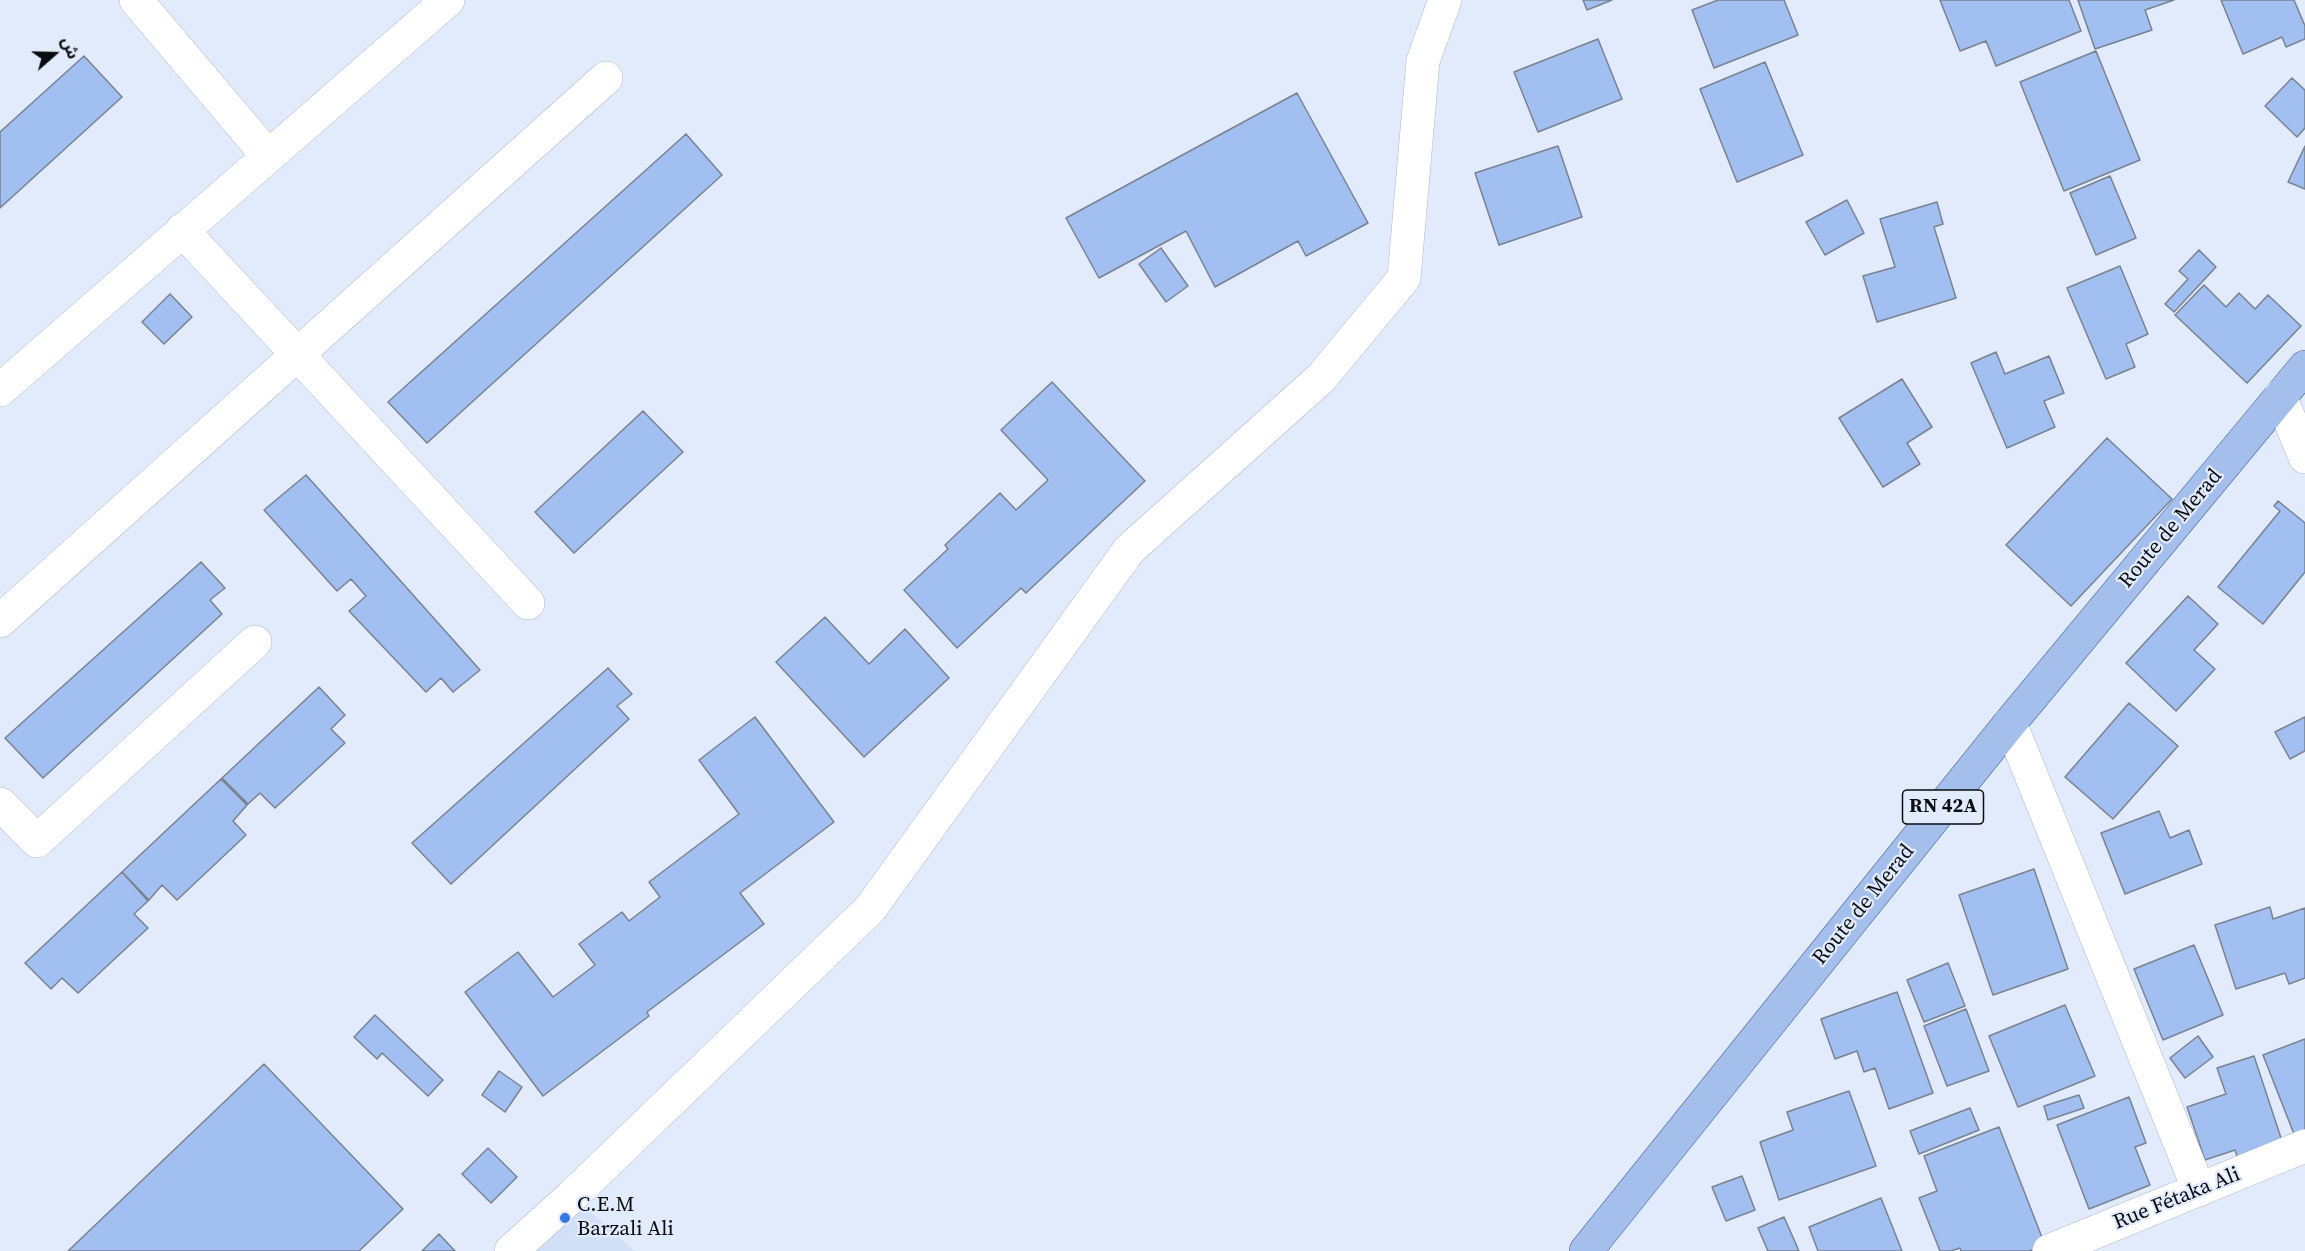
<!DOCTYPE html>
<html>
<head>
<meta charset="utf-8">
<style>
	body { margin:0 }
	#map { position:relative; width:2305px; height:1251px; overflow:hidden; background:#e2ebfb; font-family:"Source Serif 4","Noto Sans Arabic",serif }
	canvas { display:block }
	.north { position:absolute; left:24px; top:24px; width:60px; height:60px; -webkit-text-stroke:4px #e2ebfb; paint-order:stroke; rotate:70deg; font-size:16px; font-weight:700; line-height:24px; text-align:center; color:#090c11 }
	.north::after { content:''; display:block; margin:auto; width:21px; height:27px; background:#090c11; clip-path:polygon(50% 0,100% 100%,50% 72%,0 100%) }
</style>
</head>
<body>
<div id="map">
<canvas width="2305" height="1251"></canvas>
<div class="north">ش</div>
</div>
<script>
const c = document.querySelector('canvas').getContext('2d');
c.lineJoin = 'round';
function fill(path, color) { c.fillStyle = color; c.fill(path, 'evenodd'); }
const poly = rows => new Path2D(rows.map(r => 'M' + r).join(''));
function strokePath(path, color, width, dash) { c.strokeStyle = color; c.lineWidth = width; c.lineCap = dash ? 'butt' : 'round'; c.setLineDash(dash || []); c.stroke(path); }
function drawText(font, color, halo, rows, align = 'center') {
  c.font = font + ' "Source Serif 4",serif'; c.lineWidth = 4.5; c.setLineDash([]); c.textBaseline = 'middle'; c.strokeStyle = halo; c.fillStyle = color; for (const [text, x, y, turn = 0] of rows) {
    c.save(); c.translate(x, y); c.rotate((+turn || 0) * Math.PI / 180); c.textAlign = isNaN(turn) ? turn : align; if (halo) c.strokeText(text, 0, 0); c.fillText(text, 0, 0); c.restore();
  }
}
fill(poly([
	[561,1186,635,1251,504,1251]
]), '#d2e0f7');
const building = poly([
	[1583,0,1612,0,1587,10,1583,0],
	[1718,0,1784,0,1798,35,1714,68,1692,10,1718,0],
	[1940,0,2069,0,2081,31,1996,66,1986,41,1960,51,1940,0],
	[2078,0,2174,0,2145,10,2152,30,2095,49,2078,0],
	[2221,0,2294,0,2305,26,2305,39,2286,47,2282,37,2243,54,2221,0],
	[1598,39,1622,99,1538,132,1514,72,1598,39],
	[2096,51,2140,160,2064,191,2020,82,2096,51],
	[84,56,122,97,0,208,0,132,84,56],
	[1765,62,1803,155,1737,182,1700,89,1765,62],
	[2292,78,2305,90,2305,128,2297,137,2265,106,2292,78],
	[1297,93,1368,223,1306,256,1298,241,1215,287,1186,231,1099,278,1066,218,1297,93],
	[686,134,722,175,427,443,388,402,686,134],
	[1558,146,1582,217,1499,245,1475,173,1558,146],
	[2305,146,2305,189,2288,182,2305,146],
	[2110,176,2136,238,2096,255,2070,193,2110,176],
	[1847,200,1864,233,1825,255,1806,222,1847,200],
	[1937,202,1943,224,1934,227,1956,298,1877,322,1863,276,1895,267,1880,219,1937,202],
	[1161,248,1188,286,1166,302,1139,264,1161,248],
	[2199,250,2216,267,2174,312,2165,304,2188,279,2179,271,2199,250],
	[2120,266,2148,334,2126,344,2135,367,2106,379,2067,288,2120,266],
	[2204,285,2226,307,2239,293,2255,309,2268,295,2301,326,2247,383,2175,315,2204,285],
	[170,294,192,317,164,344,142,322,170,294],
	[1996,352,2005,374,2049,356,2064,393,2044,401,2055,427,2007,448,1971,363,1996,352],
	[1902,379,1932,427,1907,443,1920,464,1883,487,1839,418,1902,379],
	[1052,382,1145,481,1026,593,1021,588,957,648,904,590,948,549,945,545,1000,493,1016,510,1048,480,1001,430,1052,382],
	[643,411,683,452,574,553,535,512,643,411],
	[2107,438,2172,499,2071,606,2006,545,2107,438],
	[306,475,480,670,453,692,441,678,426,692,349,611,366,596,351,579,337,591,264,510,306,475],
	[2278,501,2305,523,2305,572,2263,624,2218,587,2280,511,2274,506,2278,501],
	[201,562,225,588,210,600,222,614,43,778,5,738,201,562],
	[2188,596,2218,624,2194,650,2215,669,2176,711,2126,663,2188,596],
	[825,617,869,664,905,629,949,678,864,757,776,662,825,617],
	[608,668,632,694,617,706,629,719,451,884,412,843,608,668],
	[319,687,345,715,331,729,345,743,275,808,260,793,248,804,222,778,319,687],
	[2129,703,2178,746,2113,819,2065,777,2129,703],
	[755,717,834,822,740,893,764,924,647,1012,649,1016,543,1096,465,992,518,952,553,997,595,965,579,944,622,912,629,921,660,897,649,882,739,814,699,760,755,717],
	[2305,717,2305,751,2290,759,2275,732,2305,717],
	[221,779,247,805,233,821,246,835,177,900,162,885,149,900,122,872,221,779],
	[2159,811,2170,838,2189,830,2202,864,2125,894,2101,833,2159,811],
	[2034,869,2068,969,1993,995,1959,895,2034,869],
	[122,872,148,901,134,914,148,928,78,993,62,978,51,989,25,963,122,872],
	[2270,907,2273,919,2305,908,2305,978,2289,984,2285,973,2236,989,2215,925,2270,907],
	[2194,945,2223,1015,2163,1040,2134,969,2194,945],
	[1948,963,1965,1006,1924,1022,1907,980,1948,963],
	[1897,992,1933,1093,1889,1109,1875,1068,1864,1072,1857,1051,1835,1059,1821,1019,1897,992],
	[2065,1005,2095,1076,2018,1107,1989,1036,2065,1005],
	[1966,1009,1989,1071,1947,1086,1924,1026,1966,1009],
	[375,1015,443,1080,428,1096,382,1053,377,1059,354,1037,375,1015],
	[2198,1036,2213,1057,2185,1078,2170,1058,2198,1036],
	[2305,1039,2305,1130,2294,1134,2263,1055,2305,1039],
	[2254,1056,2283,1144,2238,1159,2235,1150,2205,1160,2187,1107,2226,1094,2217,1068,2254,1056],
	[264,1064,403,1209,359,1251,68,1251,264,1064],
	[499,1071,522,1087,505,1112,482,1095,499,1071],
	[1849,1091,1876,1166,1779,1200,1760,1142,1793,1130,1787,1112,1849,1091],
	[2079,1095,2084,1108,2048,1120,2044,1106,2079,1095],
	[2129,1097,2146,1143,2135,1147,2150,1185,2089,1209,2057,1125,2129,1097],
	[1970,1108,1979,1130,1919,1154,1910,1131,1970,1108],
	[1999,1127,2045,1245,2029,1251,1961,1251,1960,1248,1951,1251,1940,1251,1919,1198,1937,1191,1924,1156,1999,1127],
	[488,1148,517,1177,491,1203,462,1174,488,1148],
	[1742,1176,1755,1210,1726,1221,1712,1187,1742,1176],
	[1881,1198,1902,1251,1818,1251,1809,1227,1881,1198],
	[1784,1217,1799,1251,1768,1251,1758,1228,1784,1217],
	[439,1234,455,1251,422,1251,439,1234]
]);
fill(building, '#a1bff0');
strokePath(building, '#798290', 1.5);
const street = poly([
	[136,0,268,156],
	[182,230,528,603],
	[0,390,448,0],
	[2280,396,2305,457],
	[0,621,606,78],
	[2010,723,2199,1190],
	[0,804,37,841,255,642],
	[511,1251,570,1198,870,909,1129,550,1321,378,1404,278,1423,61,1445,0],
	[2049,1251,2305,1146]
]);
const primary = poly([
	[1586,1251,2010,723,2305,367]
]);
strokePath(street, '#afb9c8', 34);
strokePath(primary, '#476597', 34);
strokePath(street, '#fff', 33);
strokePath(primary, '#a4bfec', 33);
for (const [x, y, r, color] of [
	[565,1218,6,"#3578e5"]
]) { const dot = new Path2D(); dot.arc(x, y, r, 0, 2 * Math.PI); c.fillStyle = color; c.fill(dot); strokePath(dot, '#e2ebfb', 2); }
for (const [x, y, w] of [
	[1943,807,81]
]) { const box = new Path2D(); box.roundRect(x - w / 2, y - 17, w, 34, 4.5); c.fillStyle = '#e2ebfb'; c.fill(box); strokePath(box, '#090c11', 1.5); }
drawText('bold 20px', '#090c11', null, [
	["RN 42A",1943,807]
]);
drawText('21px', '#090c11', '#e2ebfb', [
	["Route de Merad",2171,529,-50],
	["Route de Merad",1864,905,-51],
	["Rue Fétaka Ali",2177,1199,-22]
]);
drawText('21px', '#090c11', '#e2ebfb', [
	["C.E.M",577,1206],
	["Barzali Ali",577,1230]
], 'left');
</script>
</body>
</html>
